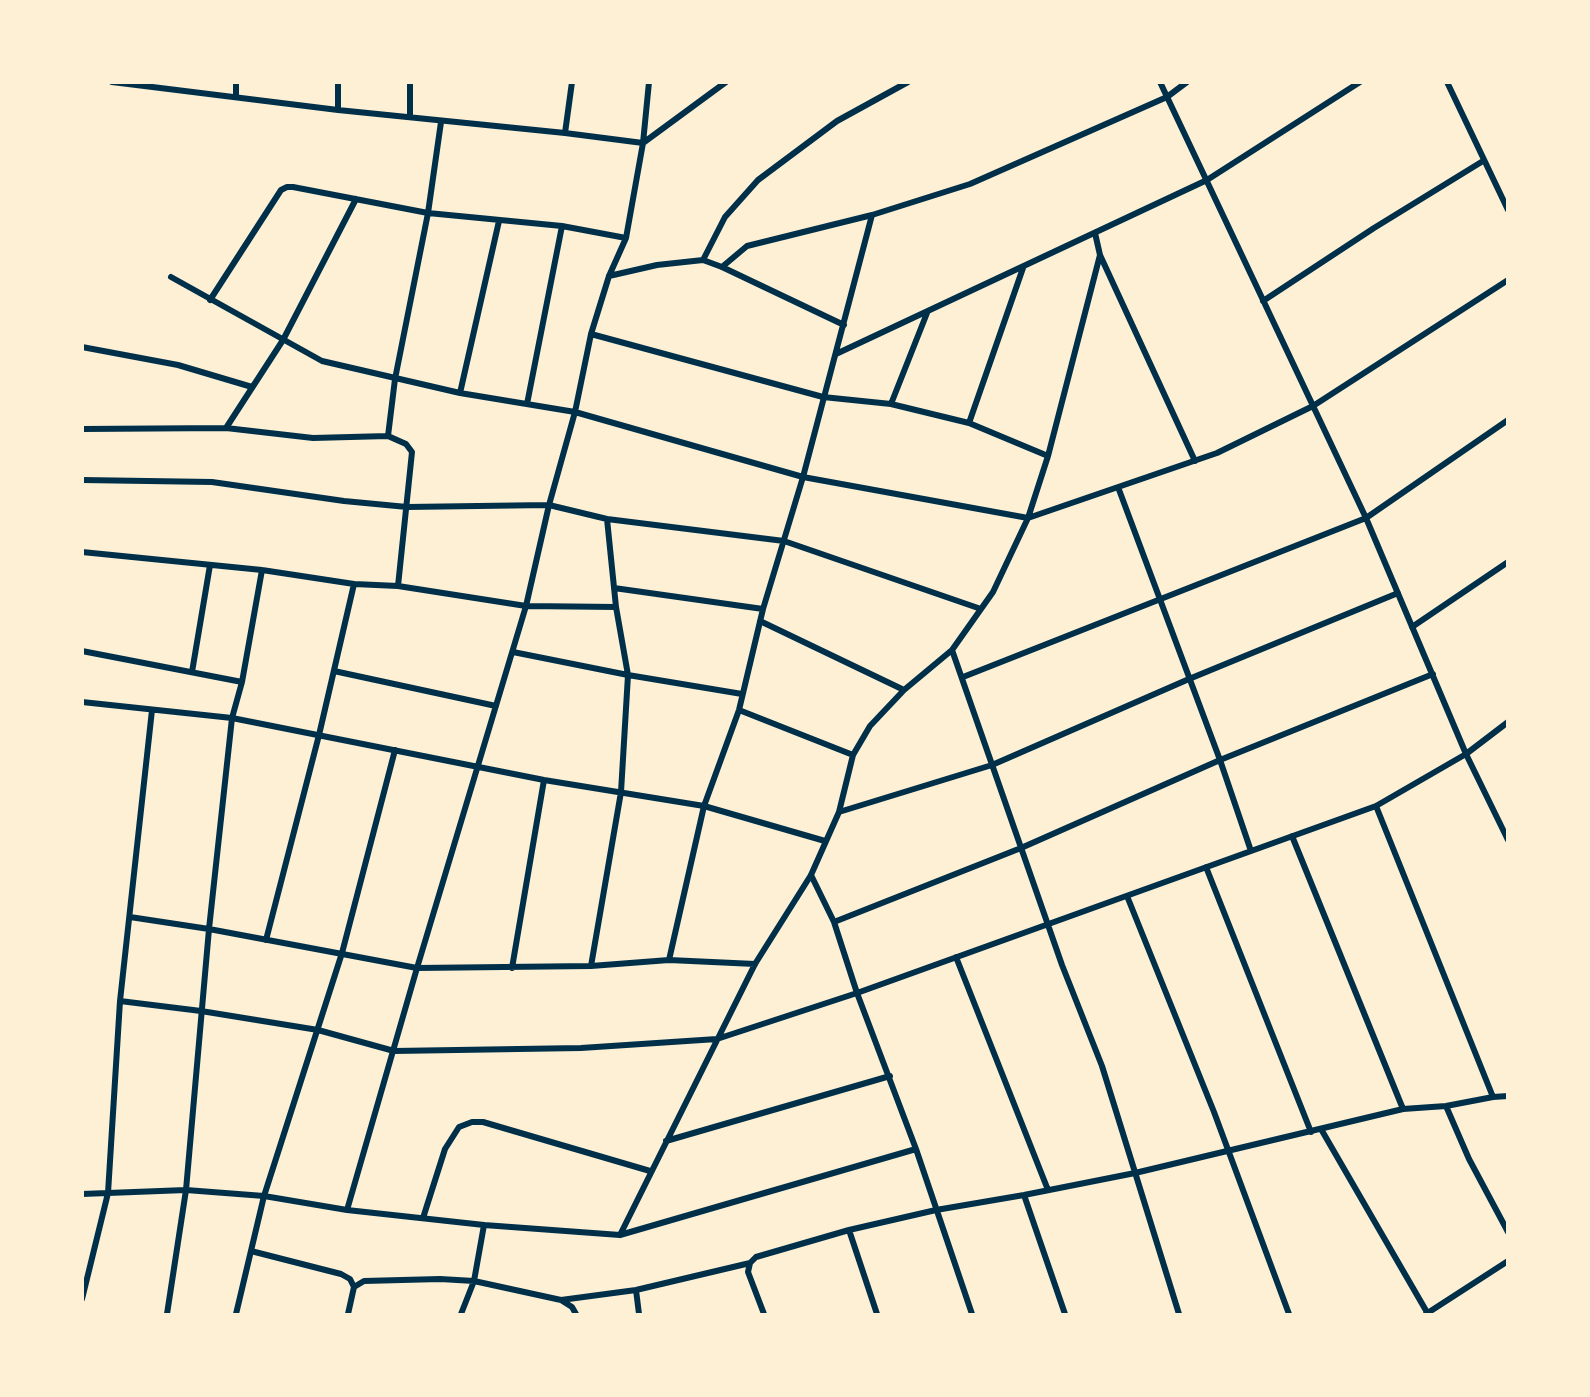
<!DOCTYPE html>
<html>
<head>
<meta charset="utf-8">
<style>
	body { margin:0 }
	#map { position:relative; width:1590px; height:1397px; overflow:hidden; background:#fdf0d5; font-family:Helvetica,sans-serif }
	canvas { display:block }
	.frame { position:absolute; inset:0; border:84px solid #fdf0d5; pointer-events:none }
</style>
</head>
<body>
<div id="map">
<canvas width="1590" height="1397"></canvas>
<div class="frame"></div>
</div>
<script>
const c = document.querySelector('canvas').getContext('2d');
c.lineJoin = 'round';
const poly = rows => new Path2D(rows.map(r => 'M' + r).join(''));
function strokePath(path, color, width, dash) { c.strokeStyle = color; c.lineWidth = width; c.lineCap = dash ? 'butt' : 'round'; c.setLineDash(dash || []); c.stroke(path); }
strokePath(poly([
	[112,82,338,110,565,133,643,143,726,82],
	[338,82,338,110],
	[410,82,410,117],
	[1160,82,1366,518,1466,754,1508,840],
	[1447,82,1508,210],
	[236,96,236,82],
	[565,133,572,82],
	[1100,255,1195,461],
	[703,260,722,267,844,325],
	[722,267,747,246,872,215,970,184,1167,97,1187,82],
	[609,276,657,265,703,260,725,217,758,180,837,121,908,82],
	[171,277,322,361,460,393,575,412,803,477,1028,518,1217,453,1313,406,1508,280],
	[210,300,281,190,287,187,293,187,428,213,562,226],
	[1263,301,1374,228,1483,161],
	[591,334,823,397,891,404,969,423,1048,456],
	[82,347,178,365,252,387],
	[836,354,1207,180,1360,82],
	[460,393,499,221],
	[527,404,562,226,626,238],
	[891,404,927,313],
	[969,423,1023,268],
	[226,428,283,340,356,199],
	[82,429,226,428,313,438,388,436],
	[82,480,212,482,344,501,407,507,549,505,607,519,784,541,981,609],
	[1118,487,1220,760,1251,851],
	[82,552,262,570,354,584,398,586,526,606,616,607],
	[398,586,412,452,406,444,388,436,395,379,428,213,441,122],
	[614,588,763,609],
	[760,621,904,690],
	[1412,627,1508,562],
	[952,650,1062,965,1102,1066,1179,1314],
	[82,651,242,682],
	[513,652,628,675,742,694],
	[334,671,496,706],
	[192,672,210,565],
	[963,677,1366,518,1508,420],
	[82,702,232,718,544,780,704,806,825,841],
	[739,710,853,755],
	[1376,806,1493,1097],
	[839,812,992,765,1189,679,1398,593],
	[1292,836,1403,1109],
	[1206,867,1311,1132],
	[811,875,834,922,857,993,916,1149,972,1314],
	[1127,896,1214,1112,1289,1314],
	[130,917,209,929,417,968,591,966,669,960,755,964],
	[834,922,1021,848,1220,760,1433,674],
	[266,940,319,735,354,584],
	[956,957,1048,1190],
	[669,960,704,806,739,710,763,609,803,477,872,215],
	[591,966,621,792,628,675,616,607,607,519],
	[512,968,544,780],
	[120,1001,201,1011,318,1030,394,1051,581,1048,717,1039,857,993,1376,806,1466,754,1508,722],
	[1446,1106,1469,1159,1508,1232],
	[1321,1129,1428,1314],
	[666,1141,890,1076],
	[82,1194,186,1190,264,1196,347,1210,484,1225,620,1235,916,1149],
	[1024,1195,1065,1314],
	[347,1210,417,968,526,606,549,505,575,412,591,334,609,276,626,238,643,143,649,82],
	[423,1218,445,1149,459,1127,472,1122,483,1122,650,1171],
	[849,1230,877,1314],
	[620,1235,755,964,811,875,839,812,853,755,870,726,904,690,952,650,993,592,1028,518,1048,456,1100,255,1095,233],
	[251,1251,341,1274,350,1279,354,1287,348,1314],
	[354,1287,364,1281,440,1279,474,1281,561,1300,572,1307,576,1314],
	[636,1290,639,1314],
	[82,1299,108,1193,120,1001,152,710],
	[561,1300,636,1290,750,1263],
	[167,1314,186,1190,209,929,232,718,242,682,262,570],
	[236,1314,264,1196,342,953,395,750],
	[461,1314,474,1281,484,1225],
	[764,1314,748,1272,750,1263,756,1257,849,1230,936,1210,1024,1195,1135,1173,1403,1109,1446,1106,1493,1097,1508,1096],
	[1426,1314,1508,1261]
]), '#003049', 6);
</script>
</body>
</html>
